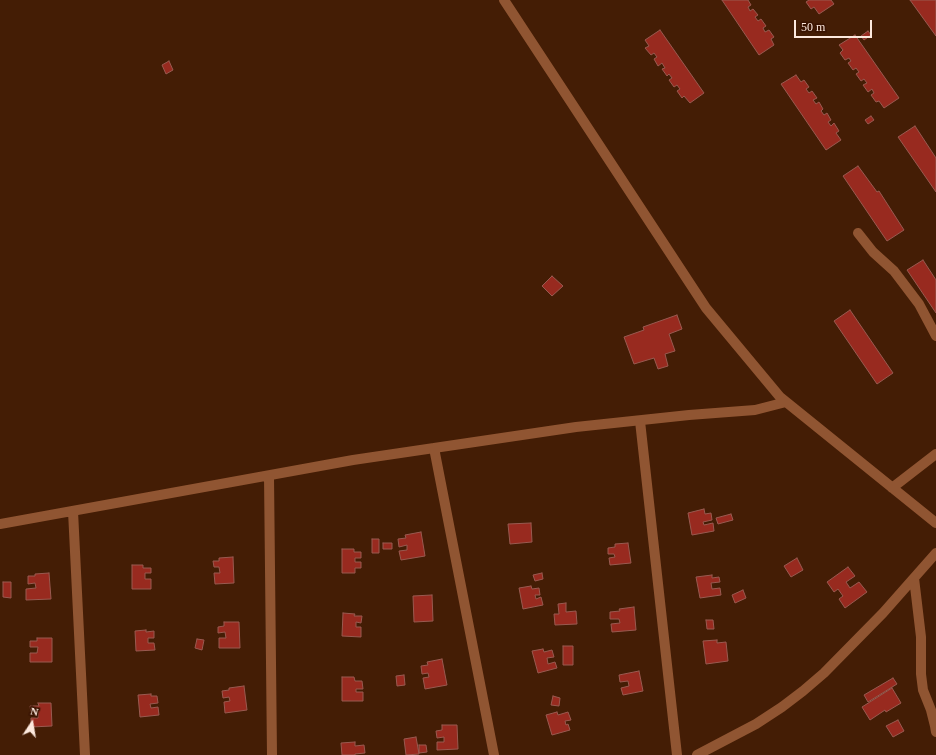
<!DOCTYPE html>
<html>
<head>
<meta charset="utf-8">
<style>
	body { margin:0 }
	#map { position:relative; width:936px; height:755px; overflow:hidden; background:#441d05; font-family:"Times New Roman",serif }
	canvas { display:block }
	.north { position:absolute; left:12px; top:703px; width:40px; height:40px; -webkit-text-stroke:3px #391300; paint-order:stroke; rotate:12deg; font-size:11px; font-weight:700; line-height:16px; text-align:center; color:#fde9de }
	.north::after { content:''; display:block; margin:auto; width:14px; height:18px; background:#fde9de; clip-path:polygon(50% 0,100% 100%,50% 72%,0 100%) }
	.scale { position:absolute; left:794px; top:20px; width:78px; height:18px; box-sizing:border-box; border:2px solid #fde9de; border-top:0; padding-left:5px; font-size:12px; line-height:14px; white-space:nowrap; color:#fde9de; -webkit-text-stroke:3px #391300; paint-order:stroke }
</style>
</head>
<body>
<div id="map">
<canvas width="936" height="755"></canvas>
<div class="north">N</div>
<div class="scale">50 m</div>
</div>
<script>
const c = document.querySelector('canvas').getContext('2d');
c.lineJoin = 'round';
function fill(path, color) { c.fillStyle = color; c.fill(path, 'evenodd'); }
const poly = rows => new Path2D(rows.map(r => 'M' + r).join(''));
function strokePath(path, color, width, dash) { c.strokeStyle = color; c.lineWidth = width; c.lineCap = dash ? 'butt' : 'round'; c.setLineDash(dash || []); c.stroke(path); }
const building = poly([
	[722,0,748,0,751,5,748,7,750,11,753,9,758,15,755,17,758,21,761,19,766,26,763,28,765,32,769,30,774,37,771,39,774,45,759,55,722,0],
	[809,0,831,0,834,4,819,14,814,7,811,9,806,2,809,0],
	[910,0,936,0,936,36,910,0],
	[660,30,704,93,690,103,684,96,682,98,677,91,680,89,677,85,674,87,669,80,672,78,669,74,667,76,662,69,665,68,662,63,658,66,654,59,657,57,654,53,651,55,645,48,649,46,645,40,660,30],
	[868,31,871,35,864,40,861,36,868,31],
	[855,35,899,98,884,108,879,101,876,102,871,95,874,93,872,89,868,92,863,85,867,83,864,79,861,81,856,74,859,72,856,68,853,70,848,63,851,61,849,58,845,60,840,53,843,50,839,45,855,35],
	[169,61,173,70,166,74,162,65,169,61],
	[796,75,801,82,804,80,809,87,806,89,809,93,812,91,817,98,813,100,816,104,819,102,823,109,821,111,824,115,827,113,831,120,828,122,831,126,834,123,839,131,836,133,841,140,826,150,781,84,796,75],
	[871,116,874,120,868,124,865,120,871,116],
	[915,126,936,158,936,192,898,137,915,126],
	[858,166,877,192,879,191,904,230,887,241,843,176,858,166],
	[923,260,936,280,936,313,907,270,923,260],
	[552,276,563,286,552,296,542,286,552,276],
	[850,310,893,373,877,384,834,321,850,310],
	[677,315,682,329,669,334,675,351,665,354,668,366,658,369,654,358,634,364,624,337,644,330,643,327,677,315],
	[704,509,705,514,711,513,712,520,703,522,704,525,713,523,714,531,692,535,688,513,704,509],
	[731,514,733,520,718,524,716,518,731,514],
	[531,523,532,542,510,544,508,524,531,523],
	[421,532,425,556,401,560,399,551,407,550,407,545,399,547,398,539,406,538,405,535,421,532],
	[372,539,379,539,379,553,372,553,372,539],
	[383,543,392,543,392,549,383,549,383,543],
	[628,543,631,563,610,565,609,558,615,557,614,554,608,554,608,548,615,547,615,544,628,543],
	[342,549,354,549,354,552,361,552,361,558,355,558,355,562,361,562,361,568,355,568,355,573,342,573,342,549],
	[233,557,234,583,215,584,214,573,220,573,219,567,214,567,213,561,219,561,219,558,233,557],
	[797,558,803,570,791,577,784,566,797,558],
	[132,565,143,565,143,568,151,568,151,573,145,573,145,579,151,579,151,589,132,589,132,565],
	[848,567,855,576,846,582,850,588,859,582,867,592,845,608,839,599,843,596,838,589,834,592,827,582,848,567],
	[49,573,51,599,26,600,26,589,36,588,35,583,28,584,28,576,35,576,35,574,49,573],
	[542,573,543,579,535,581,533,575,542,573],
	[712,575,712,578,719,577,720,582,711,583,712,589,720,588,721,595,700,598,696,577,712,575],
	[3,582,11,582,11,598,3,597,3,582],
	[531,586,532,589,539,588,540,595,535,595,536,599,541,597,543,605,523,609,519,588,531,586],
	[743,590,746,598,735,603,732,595,743,590],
	[432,595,433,621,414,622,413,596,432,595],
	[566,603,566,612,576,611,577,624,555,625,554,614,559,614,558,604,566,603],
	[634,607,636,630,612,632,611,624,620,623,619,619,610,619,610,612,620,611,619,609,634,607],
	[343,613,355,614,354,616,362,616,361,623,356,622,356,627,361,627,361,637,342,636,343,613],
	[706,620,713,620,714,629,707,629,706,620],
	[224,622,239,622,240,648,219,648,219,638,226,638,225,632,218,633,218,627,224,626,224,622],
	[146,630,146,632,154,631,154,638,148,638,148,643,154,643,155,650,136,651,135,631,146,630],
	[37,638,52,638,52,662,30,662,30,653,37,653,38,647,30,647,30,641,37,641,37,638],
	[197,639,204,640,202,650,195,648,197,639],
	[717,640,717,643,726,642,728,661,706,664,703,641,717,640],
	[563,646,573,646,573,665,563,665,563,646],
	[543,649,544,652,552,650,554,657,547,658,548,664,555,662,557,668,538,673,532,651,543,649],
	[442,659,447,685,425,689,423,678,429,677,428,673,422,674,421,666,428,665,427,662,442,659],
	[639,671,643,691,623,695,621,688,629,686,628,681,620,682,619,675,639,671],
	[404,675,405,685,397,686,396,676,404,675],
	[342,677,354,677,355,681,362,681,363,689,356,689,356,692,363,692,363,701,342,701,342,677],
	[893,678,897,684,868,702,864,695,893,678],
	[244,686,247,710,225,713,224,702,230,701,229,697,223,698,222,691,229,690,229,688,244,686],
	[892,688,901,703,886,712,885,710,870,720,862,707,892,688],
	[151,694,151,696,157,696,158,703,150,704,151,708,158,707,159,715,140,717,138,695,151,694],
	[553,696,560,698,559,706,551,705,553,696],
	[38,703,51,703,52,726,31,727,31,718,38,718,38,713,31,713,30,706,39,706,38,703],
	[557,712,558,715,568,712,571,720,565,721,566,725,568,724,570,730,552,735,546,715,557,712],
	[898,720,904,731,893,737,886,726,898,720],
	[442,725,457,725,458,749,437,750,437,742,444,742,444,737,437,738,436,731,442,730,442,725],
	[416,737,419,754,406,755,404,739,416,737],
	[355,742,355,746,364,745,365,753,355,754,355,755,342,755,341,743,355,742],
	[419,745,426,745,427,752,419,753,419,745]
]);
fill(building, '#982a1f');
strokePath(building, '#995a50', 1);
strokePath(poly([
	[504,0,706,308,780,397,936,523],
	[858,233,873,252,894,271,919,304,936,336],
	[640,421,677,755],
	[434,448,494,755],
	[269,476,272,755],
	[892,488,936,454],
	[73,511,85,755],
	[0,524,353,460,576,427,689,415,755,410,786,402],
	[914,578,921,637,921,674,923,690,931,710,935,726,936,732],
	[697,755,756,724,782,707,803,691,824,673,883,613,936,553]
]), '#905532', 10);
</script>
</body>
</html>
